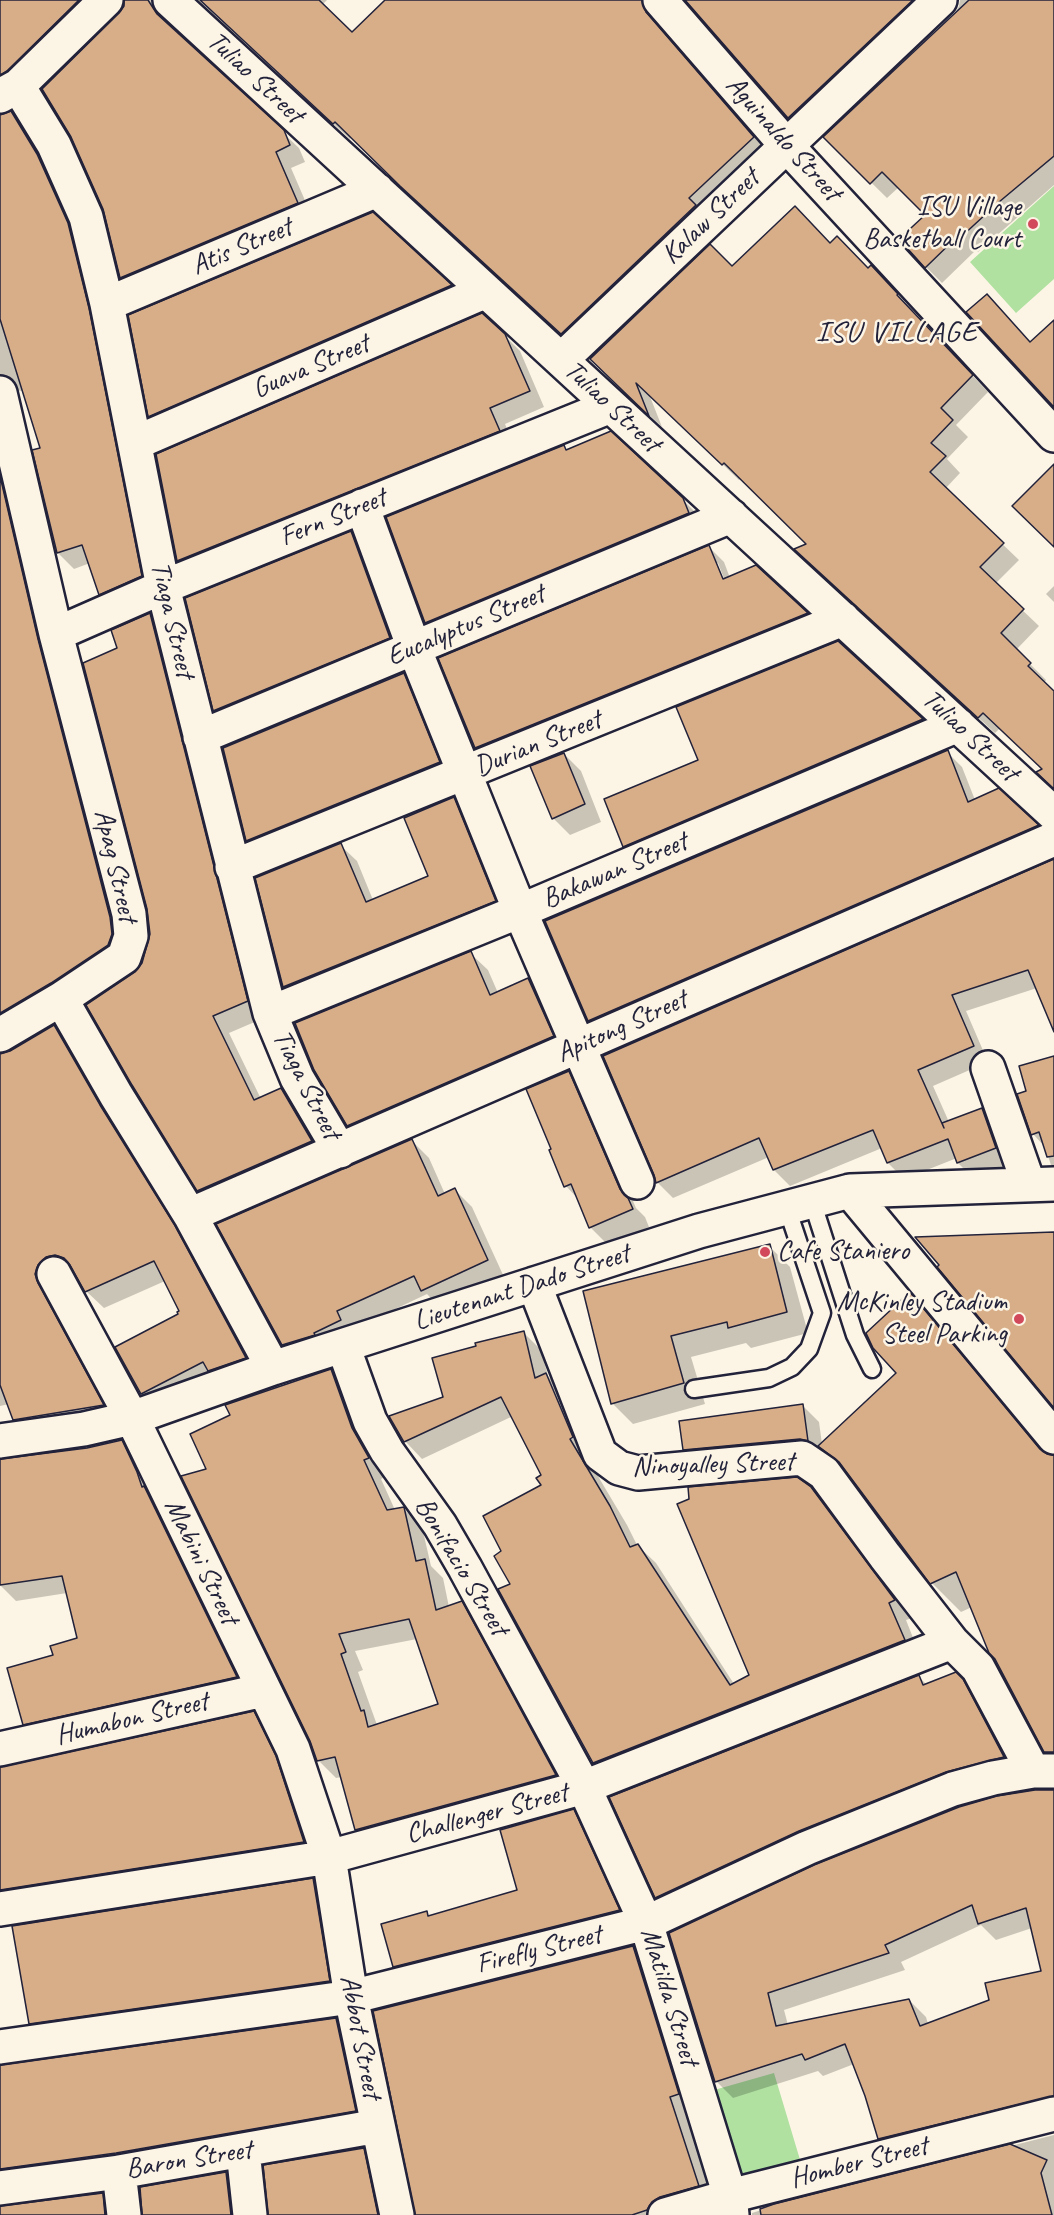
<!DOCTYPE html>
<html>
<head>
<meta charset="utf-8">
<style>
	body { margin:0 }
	canvas { display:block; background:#fcf5e5 }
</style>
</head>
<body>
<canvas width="1054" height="2215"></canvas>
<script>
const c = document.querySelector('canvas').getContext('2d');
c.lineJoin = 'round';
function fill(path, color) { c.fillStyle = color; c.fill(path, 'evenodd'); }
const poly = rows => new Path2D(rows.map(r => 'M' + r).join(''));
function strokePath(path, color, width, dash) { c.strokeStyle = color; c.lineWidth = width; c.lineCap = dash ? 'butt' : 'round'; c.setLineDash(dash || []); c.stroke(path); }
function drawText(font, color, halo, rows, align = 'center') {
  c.font = font + ' Caveat,sans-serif'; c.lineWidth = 5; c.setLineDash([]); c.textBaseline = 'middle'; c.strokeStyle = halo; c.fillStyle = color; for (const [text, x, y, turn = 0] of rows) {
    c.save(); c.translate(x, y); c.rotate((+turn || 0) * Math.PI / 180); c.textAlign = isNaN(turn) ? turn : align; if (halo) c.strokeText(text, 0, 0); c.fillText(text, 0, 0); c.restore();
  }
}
fill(poly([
	[1054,186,1054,279,1016,313,970,262],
	[774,2073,801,2163,733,2182,707,2092]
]), '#b0e1a1');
fill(poly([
	[0,0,113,0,0,102],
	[126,0,177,0,167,13,168,24,171,28,299,148,305,162,291,168,313,219,137,293,121,277,121,14,126,5],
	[197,0,327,0,322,5,352,34,387,0,667,0,657,21,661,30,769,154,578,349,418,202,351,137,350,139],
	[687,0,947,0,805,133],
	[960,0,1054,0,1054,185,978,252,976,250,942,283,926,267,927,215,899,187,887,198,825,137,954,15,959,6],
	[17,122,33,138,84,240,157,592,116,610,100,594,90,563,74,569,58,553,42,449,22,391,12,390,0,400,0,130],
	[372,214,467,302,166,432,150,416],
	[830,245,887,283,913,311,912,312,988,392,956,425,968,437,947,459,960,473,945,489,1019,560,995,584,1039,626,1016,650,1046,680,1044,683,1054,693,1054,788,1044,770,1000,728,995,733,812,565,808,544,741,478,739,480,649,394,662,427,607,375,732,268],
	[504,335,520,351,544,407,505,424,514,446,194,576,178,560],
	[563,447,567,451,682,499,698,515,442,638,426,622],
	[0,464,127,936,0,1046],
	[351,533,368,550,406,655,232,727,215,710,187,599],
	[709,547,724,562,730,578,756,567,821,628,491,763,476,747],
	[715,563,718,563,727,586,724,587],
	[1054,586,1054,602,1046,594],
	[150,615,167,632,264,1018,229,1033,261,1099,281,1090,298,1107,328,1158,216,1207,199,1190,133,1085,136,973,143,964,151,935,119,649],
	[838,643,938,735,640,862,625,846,700,761],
	[403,674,420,691,456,780,264,857,247,840],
	[947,752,962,767,975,800,998,790,1052,841,604,1035,589,1020,547,922],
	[564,754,581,771,601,822,570,835,553,818],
	[454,799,470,815,511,917,301,1003,284,987,257,879,340,845,357,861,373,900,430,877],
	[1054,861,1054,1031,1037,988,966,1011,988,1062,933,1086,949,1122,982,1109,998,1125,1011,1164,974,1179,958,1163,957,1158,904,1179,888,1163,882,1148,790,1186,774,1170,769,1157,673,1198,657,1182],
	[470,953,488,970,498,993,528,980,545,997,570,1053,365,1142,348,1125],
	[54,1027,71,1044,191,1244,262,1375,159,1411,142,1394,117,1348,180,1315,181,1311,165,1281,104,1308,86,1291,77,1273,63,1274,120,1423,32,1437,15,1419,9,1404,0,1406,0,1055,10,1053],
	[1054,1057,1054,1168,1051,1165,1045,1147,1033,1134,1028,1092],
	[568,1072,585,1090,636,1208,645,1217,649,1227,607,1244,590,1227,578,1199,566,1186],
	[412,1141,429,1158,445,1194,455,1190,472,1207,504,1277,439,1307,427,1294,353,1329,300,1362,283,1344],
	[769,1246,790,1267,808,1333,751,1348,746,1343,691,1357,705,1404,633,1424,612,1403,584,1292],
	[910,1294,939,1323,1049,1456,1054,1457,1054,1760,1045,1751,972,1607,961,1612,932,1583,849,1475,823,1449,824,1457,701,1466,684,1449,802,1405,819,1422,822,1444,899,1373],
	[524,1333,541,1350,548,1376,563,1392,586,1456,627,1525,637,1545,656,1563,734,1684,751,1675,810,1488,828,1506,912,1618,906,1620,921,1658,611,1780,594,1763,512,1585,503,1552,543,1486,543,1476,513,1416,422,1459,405,1441,445,1398],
	[330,1371,348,1389,386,1476,381,1479,395,1510,404,1509,422,1527,431,1566,443,1578,449,1607,461,1603,479,1621,573,1793,374,1848,356,1830,342,1777,336,1778,318,1760,208,1470],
	[417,1639,440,1705,377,1725,358,1672,363,1670,355,1651],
	[121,1441,138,1458,252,1693,41,1740,24,1724,55,1656,79,1639,67,1593,16,1601,0,1585,0,1462,87,1449],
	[955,1674,980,1698,1020,1774,673,1914,656,1897,919,1677,927,1685],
	[253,1713,270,1730,320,1858,0,1916,0,1768],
	[1054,1793,1054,2116,896,2155,879,2138,854,2064,823,2076,818,2071,733,2098,716,2081,671,1934],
	[981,1925,996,1940,1032,1928,1043,1972,991,2000,928,2024,926,2017,909,2000,788,2025,784,2010,905,1970,901,1962],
	[573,1811,590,1828,635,1927,411,1983,394,1966,426,1913,430,1917,518,1891],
	[313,1880,330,1897,346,1998,48,2040,31,2023],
	[633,1947,650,1964,695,2110,686,2113,715,2203,675,2215,417,2215],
	[336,2020,353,2036,372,2127,18,2185,1,2168,0,2067],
	[1054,2135,1054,2215,752,2215,752,2213,774,2206],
	[363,2149,380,2166,390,2215,270,2215],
	[226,2174,243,2191,246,2215,144,2215],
	[102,2195,119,2212,119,2215,0,2215,0,2207]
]), '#0003');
const building = poly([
	[0,0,79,0,7,71,0,75,0,0],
	[124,0,148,0,157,14,284,130,290,145,276,152,298,203,120,278,103,209,71,137,42,89,119,13,124,6,124,0],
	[200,0,319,0,352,32,385,0,642,0,646,12,754,137,689,198,696,205,561,334,400,186,335,122,333,124,200,0],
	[685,0,913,0,788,118,685,0],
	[969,0,1054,0,1054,156,999,202,961,237,959,235,925,268,899,239,925,215,882,172,870,184,823,137,969,0],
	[11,111,37,154,68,223,89,308,142,576,99,595,82,545,57,553,32,450,40,448,0,319,0,115,11,111],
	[795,206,830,243,837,236,868,268,871,265,898,294,897,295,973,375,941,408,953,420,931,443,946,456,930,472,1004,543,980,567,1024,609,1001,633,1031,663,1028,666,1054,691,1054,789,1036,772,1042,769,983,713,978,718,794,549,806,544,724,463,722,465,636,383,649,416,590,359,710,244,732,266,795,206],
	[373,212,452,285,148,417,128,315,373,212],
	[987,294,1030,342,1054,320,1054,407,966,312,987,294],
	[482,313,505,334,530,391,490,408,500,431,177,561,156,454,482,313],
	[611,431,683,498,689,513,425,623,386,517,564,445,566,450,611,431],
	[1054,464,1054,547,1012,506,1054,464],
	[0,476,38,639,110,917,112,934,108,945,51,983,0,1013,0,476],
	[351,531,390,638,213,711,185,598,351,531],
	[709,545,723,579,756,565,808,613,475,748,438,658,709,545],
	[150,613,248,1001,213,1016,254,1100,281,1088,312,1141,197,1191,132,1085,86,1005,135,972,142,963,150,934,147,909,83,663,117,648,111,630,150,613],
	[838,641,923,719,623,847,604,799,698,760,676,707,838,641],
	[404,673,440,762,246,841,223,748,404,673],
	[948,750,968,802,999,788,1039,825,588,1021,545,921,948,750],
	[564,753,585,804,552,819,530,766,564,753],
	[454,797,496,901,283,987,255,878,341,843,366,902,428,876,404,818,454,797],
	[1054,859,1054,1032,1028,970,952,995,974,1046,918,1070,944,1128,942,1123,982,1108,996,1148,957,1163,948,1139,887,1163,873,1130,773,1170,759,1138,656,1183,654,1175,603,1056,1054,859],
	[471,951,490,995,528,978,554,1036,347,1126,314,1070,295,1023,471,951],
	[54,1025,100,1105,174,1224,246,1358,208,1371,203,1362,141,1394,115,1347,178,1314,177,1312,179,1311,154,1261,85,1292,70,1265,64,1258,55,1255,46,1257,38,1265,35,1274,38,1283,104,1405,13,1420,0,1385,0,1054,10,1051,54,1025],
	[1054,1056,1054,1156,1047,1157,1039,1132,1031,1135,1017,1094,1026,1091,1019,1066,1054,1056],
	[569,1071,620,1189,628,1198,633,1209,589,1228,571,1184,564,1187,549,1150,551,1149,526,1089,569,1071],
	[412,1139,438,1196,455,1188,488,1260,421,1291,414,1276,337,1311,341,1320,314,1333,315,1335,282,1345,216,1224,412,1139],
	[1054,1232,1054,1408,937,1267,939,1265,915,1237,1054,1232],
	[770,1244,787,1312,728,1328,727,1322,671,1336,684,1383,611,1404,583,1291,770,1244],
	[910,1292,1040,1449,1047,1454,1054,1455,1054,1752,1044,1752,995,1659,989,1653,956,1572,930,1584,839,1462,818,1446,896,1373,873,1348,866,1333,910,1292],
	[524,1331,535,1378,546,1373,573,1437,570,1439,610,1506,630,1547,638,1544,730,1685,749,1675,677,1504,689,1499,688,1487,797,1477,811,1487,895,1600,889,1603,905,1640,593,1763,498,1589,510,1584,494,1556,501,1551,483,1516,541,1485,536,1478,541,1475,501,1397,404,1442,389,1416,443,1397,432,1358,476,1346,475,1343,524,1331],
	[331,1369,352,1428,369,1458,364,1460,387,1510,404,1507,416,1561,425,1559,436,1610,462,1601,556,1775,355,1830,335,1757,317,1761,310,1741,181,1476,206,1469,190,1434,230,1415,225,1405,331,1369],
	[409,1619,438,1704,368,1727,364,1710,361,1711,341,1654,346,1652,339,1634,409,1619],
	[803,1404,808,1441,800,1439,683,1450,679,1421,803,1404],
	[122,1440,137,1472,142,1487,144,1486,237,1677,23,1725,7,1668,53,1655,50,1646,77,1638,62,1576,0,1585,0,1459,87,1448,122,1440],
	[956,1672,963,1679,1004,1757,946,1772,799,1831,655,1898,609,1797,919,1675,923,1685,956,1672],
	[254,1711,276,1756,304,1842,0,1890,0,1767,254,1711],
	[1035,1790,1054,1790,1054,2096,878,2139,865,2096,845,2044,805,2060,802,2054,715,2082,669,1933,814,1865,959,1807,997,1796,1035,1790],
	[972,1905,978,1924,1026,1908,1041,1971,985,1983,989,2000,920,2026,909,1999,776,2026,768,1993,889,1953,885,1945,972,1905],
	[574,1809,620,1910,393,1967,381,1924,427,1911,428,1916,517,1890,500,1830,574,1809],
	[313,1878,330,1981,29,2024,12,1926,313,1878],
	[633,1946,679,2094,670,2097,699,2186,660,2197,652,2202,647,2210,632,2215,415,2215,373,2011,633,1946],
	[336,2018,356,2111,116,2153,0,2169,0,2065,336,2018],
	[1010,2144,1047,2160,1041,2173,1052,2215,761,2215,760,2209,774,2204,1010,2144],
	[364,2148,378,2215,268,2215,263,2165,364,2148],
	[226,2172,231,2215,142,2215,140,2187,226,2172],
	[103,2193,105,2215,0,2215,0,2206,103,2193]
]);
fill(building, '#d8ae89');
strokePath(building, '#22223b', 1.5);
const lane = poly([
	[812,1201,855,1335,872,1369],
	[694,1389,769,1378,792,1367,809,1349,822,1313,787,1208]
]);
const street = poly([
	[170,0,1054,814],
	[660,0,786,145,1054,435],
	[18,86,54,145,86,217,107,304,163,587,270,1013,297,1078,340,1151],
	[0,96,18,86,106,0],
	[107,304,377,190],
	[561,360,940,0],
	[0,393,56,634,129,914,131,936,124,957,61,999,0,1035],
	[135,443,486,291],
	[362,506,414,648,520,911,637,1182],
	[56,634,163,587,611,406],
	[200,737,731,516],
	[232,867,843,619],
	[61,999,116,1095,190,1215,273,1368],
	[270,1013,520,911,958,725],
	[988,1068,1029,1185],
	[850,1191,1054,1437],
	[190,1215,1054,839],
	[54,1274,132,1418,293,1749,329,1857,351,1997,397,2215],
	[534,1284,600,1454,619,1468,638,1473,802,1458,824,1473,885,1556,952,1642,978,1668,1033,1771],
	[343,1346,370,1421,387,1451,440,1525,465,1568,584,1787,646,1923,730,2196,732,2215],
	[0,1441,84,1429,132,1418,273,1368,699,1231,850,1191,1054,1184],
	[0,1749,264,1690],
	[0,1909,329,1857,584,1787,952,1642],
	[0,2047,351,1997,646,1923,807,1848,953,1789,993,1778,1033,1771,1054,1771],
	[243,2151,250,2215],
	[119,2172,124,2215],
	[0,2188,119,2172,378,2126],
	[665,2215,730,2196,1054,2114]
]);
strokePath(lane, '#22223b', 21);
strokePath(street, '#22223b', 38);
strokePath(lane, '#fcf5e5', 16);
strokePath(street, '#fcf5e5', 33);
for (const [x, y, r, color] of [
	[1033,224,6,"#d1495b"],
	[765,1252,6,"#d1495b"],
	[1019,1319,6,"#d1495b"]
]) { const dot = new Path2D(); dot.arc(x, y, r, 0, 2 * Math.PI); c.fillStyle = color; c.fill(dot); strokePath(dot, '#fcf5e5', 2); }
drawText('28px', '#22223b', '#fcf5e5', [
	["Tuliao Street",255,78,43],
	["Aguinaldo Street",783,139,48],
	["Kalaw Street",711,217,-44],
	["Atis Street",242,247,-23],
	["Guava Street",311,367,-23],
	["Tuliao Street",612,407,43],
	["Fern Street",333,518,-22],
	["Tiaga Street",172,620,77],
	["Eucalyptus Street",466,626,-23],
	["Tuliao Street",970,736,43],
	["Durian Street",538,744,-22],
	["Apag Street",115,866,77],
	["Bakawan Street",615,871,-23],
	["Apitong Street",622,1027,-24],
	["Tiaga Street",306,1085,63],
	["Lieutenant Dado Street",522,1288,-18],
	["Ninoyalley Street",713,1465,-2],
	["Mabini Street",201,1562,64],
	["Bonifacio Street",461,1567,59],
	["Humabon Street",132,1719,-13],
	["Challenger Street",487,1814,-15],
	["Firefly Street",539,1950,-14],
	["Matilda Street",669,1997,73],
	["Abbot Street",360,2037,79],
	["Baron Street",189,2160,-9],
	["Homber Street",859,2163,-14]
]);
drawText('28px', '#22223b', '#fcf5e5', [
	["ISU Village",1021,208],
	["Basketball Court",1021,240],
	["Cafe Staniero",777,1252,"left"],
	["McKinley Stadium",1007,1303],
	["Steel Parking",1007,1335]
], 'right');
c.letterSpacing = '1.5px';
drawText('30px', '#22223b', '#fcf5e5', [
	["ISU VILLAGE",897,333]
]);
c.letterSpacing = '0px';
</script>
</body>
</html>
